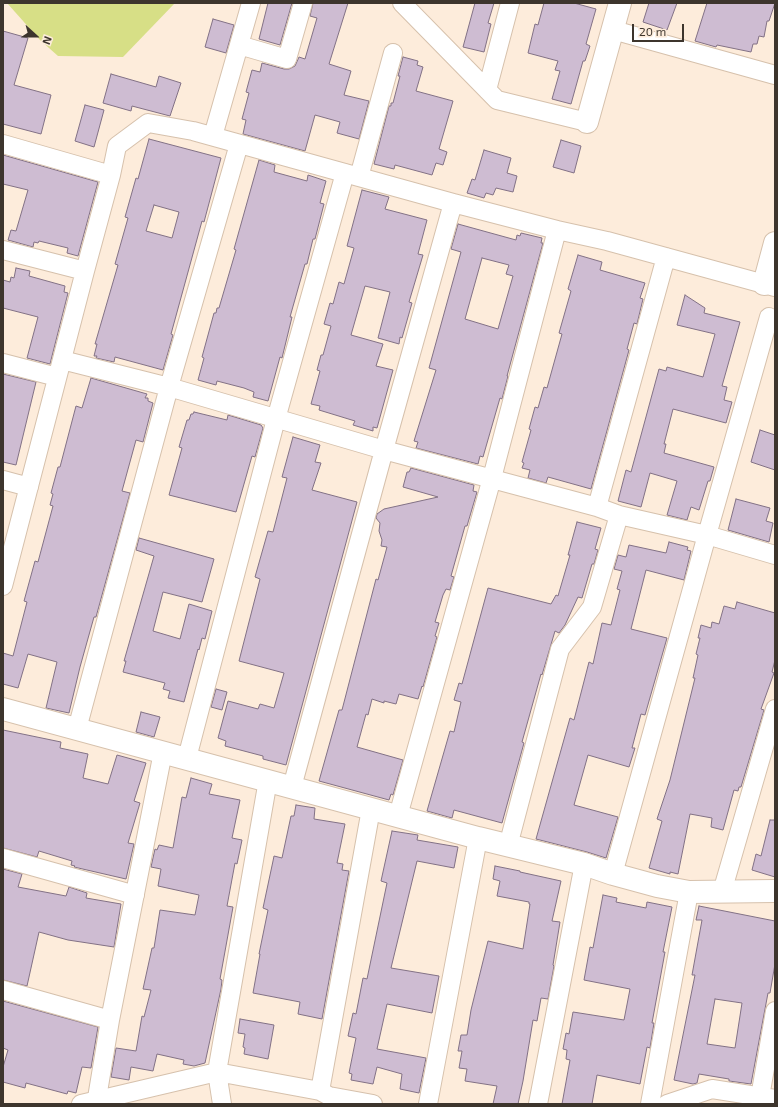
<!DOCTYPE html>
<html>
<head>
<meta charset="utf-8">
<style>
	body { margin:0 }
	#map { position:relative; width:778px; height:1107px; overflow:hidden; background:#fdecdb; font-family:"Exo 2",sans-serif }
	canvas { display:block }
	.frame { position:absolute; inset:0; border:4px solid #3d352d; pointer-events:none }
	.north { position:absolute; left:16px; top:16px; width:40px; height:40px; -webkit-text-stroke:3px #fdecdb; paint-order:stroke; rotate:111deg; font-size:11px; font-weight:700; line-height:16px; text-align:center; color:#3d352d }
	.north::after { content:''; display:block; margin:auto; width:14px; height:18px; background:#3d352d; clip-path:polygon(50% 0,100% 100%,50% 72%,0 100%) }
	.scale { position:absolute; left:632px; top:24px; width:52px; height:18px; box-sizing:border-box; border:2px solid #3d352d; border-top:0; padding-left:5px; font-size:12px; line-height:14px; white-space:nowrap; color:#3d352d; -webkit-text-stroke:3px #fdecdb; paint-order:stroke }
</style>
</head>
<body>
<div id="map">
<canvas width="778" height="1107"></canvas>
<div class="frame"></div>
<div class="north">N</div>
<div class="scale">20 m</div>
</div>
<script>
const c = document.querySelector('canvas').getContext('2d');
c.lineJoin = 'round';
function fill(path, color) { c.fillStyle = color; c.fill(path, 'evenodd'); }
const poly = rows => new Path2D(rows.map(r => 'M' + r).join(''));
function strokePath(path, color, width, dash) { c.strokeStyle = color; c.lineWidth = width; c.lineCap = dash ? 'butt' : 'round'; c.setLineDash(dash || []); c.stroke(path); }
fill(poly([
	[7,3,175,3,123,57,58,56,40,40]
]), '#d7df86');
const building = poly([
	[268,3,292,3,280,45,259,39,268,3],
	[313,3,348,3,329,64,351,71,344,95,369,101,359,139,337,133,340,122,315,115,305,151,243,134,246,120,242,119,249,93,246,92,252,70,260,72,262,63,284,69,289,69,295,66,299,57,305,59,317,18,310,16,313,3],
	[475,3,494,3,488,23,491,24,484,52,463,47,475,3],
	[544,3,574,3,596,9,586,44,590,46,585,61,583,61,571,104,552,99,560,71,555,70,558,61,528,53,535,24,538,25,544,3],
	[649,3,677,3,667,30,643,22,649,3],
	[707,3,775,3,769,21,767,21,764,37,759,36,757,44,753,44,751,52,717,45,716,47,695,41,707,3],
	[213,19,234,25,226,53,205,47,213,19],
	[3,31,28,38,14,85,51,95,41,134,3,124,3,31],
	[403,57,418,61,417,65,423,67,416,91,453,101,439,149,447,152,443,165,436,163,432,175,395,165,394,169,374,164,389,106,391,106,391,103,393,103,400,76,398,76,403,57],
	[111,74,156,87,159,76,181,83,170,116,132,106,131,111,103,103,111,74],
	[85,105,104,110,94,147,75,141,85,105],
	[149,139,221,158,204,222,202,221,171,334,173,335,163,370,115,357,114,362,96,358,97,356,94,356,97,344,95,344,118,265,115,264,128,218,125,217,136,178,138,179,149,139],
	[154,205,179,212,172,238,146,231,154,205],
	[561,140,581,146,574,173,553,167,561,140],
	[484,150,511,158,507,173,517,176,513,192,496,188,493,195,486,193,484,198,467,193,472,179,475,180,484,150],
	[3,155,98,182,78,256,67,253,68,248,39,241,38,243,34,242,33,247,8,240,11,230,16,231,28,190,3,184,3,155],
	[259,160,275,165,274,172,307,181,308,175,326,181,320,203,324,204,315,239,313,239,307,264,305,264,290,317,292,317,282,358,280,357,268,401,253,397,254,392,244,388,217,381,216,385,198,380,204,358,202,357,214,313,216,313,217,308,219,308,236,250,234,249,259,160],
	[362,190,389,197,385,209,427,220,418,254,423,255,409,302,412,303,402,338,400,337,399,344,378,338,390,292,365,286,351,335,383,344,376,366,393,370,377,428,373,427,373,431,353,425,355,421,319,410,320,406,311,404,320,371,317,370,321,355,323,355,331,326,324,324,330,303,333,304,339,282,344,284,354,248,347,246,362,190],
	[458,224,516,240,517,235,520,236,521,233,542,238,541,243,543,243,507,376,508,376,502,399,500,398,483,457,480,456,478,464,416,448,418,442,414,441,436,370,429,368,461,252,451,249,458,224],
	[482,258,509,265,506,274,513,276,498,329,465,319,482,258],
	[578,255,602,262,600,270,645,283,640,298,643,299,637,324,634,323,627,349,629,350,591,489,548,477,546,483,528,478,530,470,522,468,524,463,522,462,531,430,529,429,535,407,538,408,544,387,547,388,562,334,559,333,571,291,568,289,578,255],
	[16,268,30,271,29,276,65,286,64,292,68,293,50,364,27,358,38,317,3,308,3,280,10,282,11,277,14,278,16,268],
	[685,295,705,308,704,313,740,322,722,386,727,387,724,400,732,402,726,423,673,409,664,444,666,444,664,453,714,467,710,481,708,481,699,510,691,507,687,520,667,515,677,481,650,473,641,507,618,501,626,470,631,472,659,369,666,371,667,367,703,377,715,334,677,325,685,295],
	[3,374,36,382,16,465,3,462,3,374],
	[91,378,147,394,145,398,148,398,148,401,153,403,143,442,136,440,122,491,130,493,96,617,94,617,80,667,69,713,46,708,57,662,28,654,18,688,3,684,3,653,13,656,27,602,24,601,35,561,38,562,53,506,50,505,53,494,51,493,58,467,60,467,76,406,82,408,91,378],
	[194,412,227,420,228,415,261,425,263,428,255,457,252,456,236,512,169,495,182,448,179,447,187,420,189,420,191,414,193,414,194,412],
	[760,430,775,435,775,470,751,462,760,430],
	[293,437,320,445,315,462,321,463,312,490,357,502,286,765,263,759,263,756,225,746,226,741,218,738,228,701,258,709,260,704,274,708,284,673,239,661,260,579,255,577,268,531,273,532,287,478,282,477,293,437],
	[411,468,474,485,473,491,477,492,467,526,465,526,451,576,454,577,450,590,446,589,443,595,435,622,439,623,435,636,437,637,423,687,422,686,418,699,399,694,396,704,384,701,384,703,372,699,368,715,366,714,357,747,403,760,393,795,391,794,389,800,319,781,339,710,342,710,376,579,378,580,387,547,381,546,382,540,379,531,380,523,376,518,377,514,384,509,438,497,403,487,407,472,409,472,411,468],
	[736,499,770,508,766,521,773,523,769,542,728,530,736,499],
	[577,522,601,528,595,549,598,550,594,564,592,564,582,598,578,597,565,625,559,633,555,631,542,675,541,674,522,742,524,743,502,823,454,810,452,818,427,811,450,731,454,732,461,702,454,700,459,683,462,684,488,588,551,604,556,595,558,596,570,555,568,555,577,522],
	[139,538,214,559,202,602,163,592,153,631,180,639,189,604,212,611,205,639,202,638,199,650,198,649,184,702,168,698,170,691,163,689,165,683,123,672,126,661,124,661,154,556,136,550,139,538],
	[669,542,688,547,687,550,691,551,684,580,646,570,631,629,667,638,645,715,641,714,632,748,635,748,629,767,588,755,574,805,618,817,606,858,587,852,536,839,570,718,574,720,589,662,593,664,602,623,611,625,620,590,617,589,622,571,614,569,618,555,626,557,629,545,666,553,669,542],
	[737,602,775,613,775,660,772,672,774,673,761,709,764,710,741,787,739,787,738,791,734,790,723,830,711,827,712,818,690,814,678,874,670,872,670,874,649,868,662,821,657,819,670,780,695,678,693,678,698,655,696,654,700,638,698,638,701,625,711,628,712,622,719,624,724,606,735,609,737,602],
	[216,689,227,692,222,710,211,707,216,689],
	[141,712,160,717,154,737,136,732,141,712],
	[3,730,61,742,60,748,88,754,83,778,108,784,117,755,146,763,134,801,140,803,128,843,134,844,126,879,74,867,75,866,71,865,72,861,39,851,37,857,3,848,3,730],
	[191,778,212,784,209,794,240,800,232,838,242,840,237,864,235,863,227,906,233,907,220,979,222,980,221,989,205,1063,194,1066,183,1064,184,1060,157,1054,153,1071,131,1067,129,1080,111,1077,116,1048,136,1051,142,1016,144,1017,151,990,143,989,152,948,154,948,160,910,195,915,199,895,158,886,161,869,151,867,155,849,157,850,159,845,173,848,182,797,186,798,191,778],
	[296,805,315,808,314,819,345,824,337,863,343,864,342,870,349,871,322,1019,298,1014,300,1002,253,993,260,954,259,954,268,910,263,908,273,861,274,856,282,858,291,816,294,816,296,805],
	[770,820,775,820,775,877,752,870,756,854,761,856,770,820],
	[392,831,418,835,417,840,458,847,454,868,417,861,391,968,439,976,432,1013,387,1004,377,1049,426,1058,419,1093,400,1089,402,1074,377,1067,373,1084,351,1080,352,1074,349,1073,356,1038,348,1036,353,1013,356,1014,363,978,367,979,387,883,381,881,392,831],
	[495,866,520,871,520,872,561,881,552,921,560,922,553,965,554,966,548,999,541,998,537,1021,533,1020,523,1081,518,1104,493,1104,497,1086,465,1081,467,1069,459,1068,462,1051,458,1051,461,1035,467,1035,471,1010,488,941,523,949,530,904,529,904,529,902,497,896,500,881,493,879,495,866],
	[3,869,22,874,18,887,66,896,69,887,87,893,86,898,121,904,114,947,68,940,39,932,27,986,3,980,3,869],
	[603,895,617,898,616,902,646,908,647,902,672,907,663,952,665,952,652,1023,654,1023,650,1048,647,1047,640,1084,597,1075,592,1104,562,1104,570,1060,566,1059,567,1050,563,1049,566,1033,569,1034,573,1012,624,1020,630,989,584,980,590,947,593,948,603,895],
	[699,906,775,921,775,964,770,993,768,993,765,1009,751,1084,729,1081,729,1079,699,1074,697,1083,693,1084,674,1080,695,975,692,975,702,920,696,920,699,906],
	[715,999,742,1003,735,1048,707,1044,715,999],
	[3,1001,98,1027,91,1068,82,1067,76,1093,68,1091,67,1094,26,1083,25,1088,3,1082,3,1067,8,1050,3,1048,3,1001],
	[240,1019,274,1025,268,1059,244,1054,245,1048,243,1047,245,1034,238,1033,240,1019]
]);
fill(building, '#cebcd2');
strokePath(building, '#827185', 1);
const minor = poly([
	[402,3,497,100,587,122],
	[613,30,775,75],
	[239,45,287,59,303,3],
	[487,90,510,3],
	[213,136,251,3],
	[3,144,111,175],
	[359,177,393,53],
	[3,250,85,271],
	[62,360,169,387,384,450,597,507,619,515,707,535,775,555],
	[3,363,57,377],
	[3,480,29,487],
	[597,507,666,257],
	[3,586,85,271,111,175,117,146,148,123,193,131,453,203,557,230,607,241,775,287],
	[77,729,169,387,239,144],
	[187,758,276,419,345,173],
	[292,787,384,450,453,203],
	[398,816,492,478,557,230],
	[508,846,560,649,592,607,619,515],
	[3,858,135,895],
	[613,874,707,535,769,317],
	[722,892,775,709],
	[3,990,110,1020],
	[320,1091,371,809],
	[760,1097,775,1011],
	[81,1104,217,1072,320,1091,329,1096,373,1104],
	[96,1104,110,1020,163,752],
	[222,1104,217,1072,268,780],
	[428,1104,478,838],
	[538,1104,584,864],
	[650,1104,689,892],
	[667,1104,712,1089,775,1099]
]);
const tertiary = poly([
	[587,122,620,3],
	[764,284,775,243],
	[3,709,478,838,584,864,613,874,657,886,689,892,775,891]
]);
strokePath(minor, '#d6c1ac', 20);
strokePath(tertiary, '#d6c1ac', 24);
strokePath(minor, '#fff', 18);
strokePath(tertiary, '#fff', 22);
</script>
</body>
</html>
